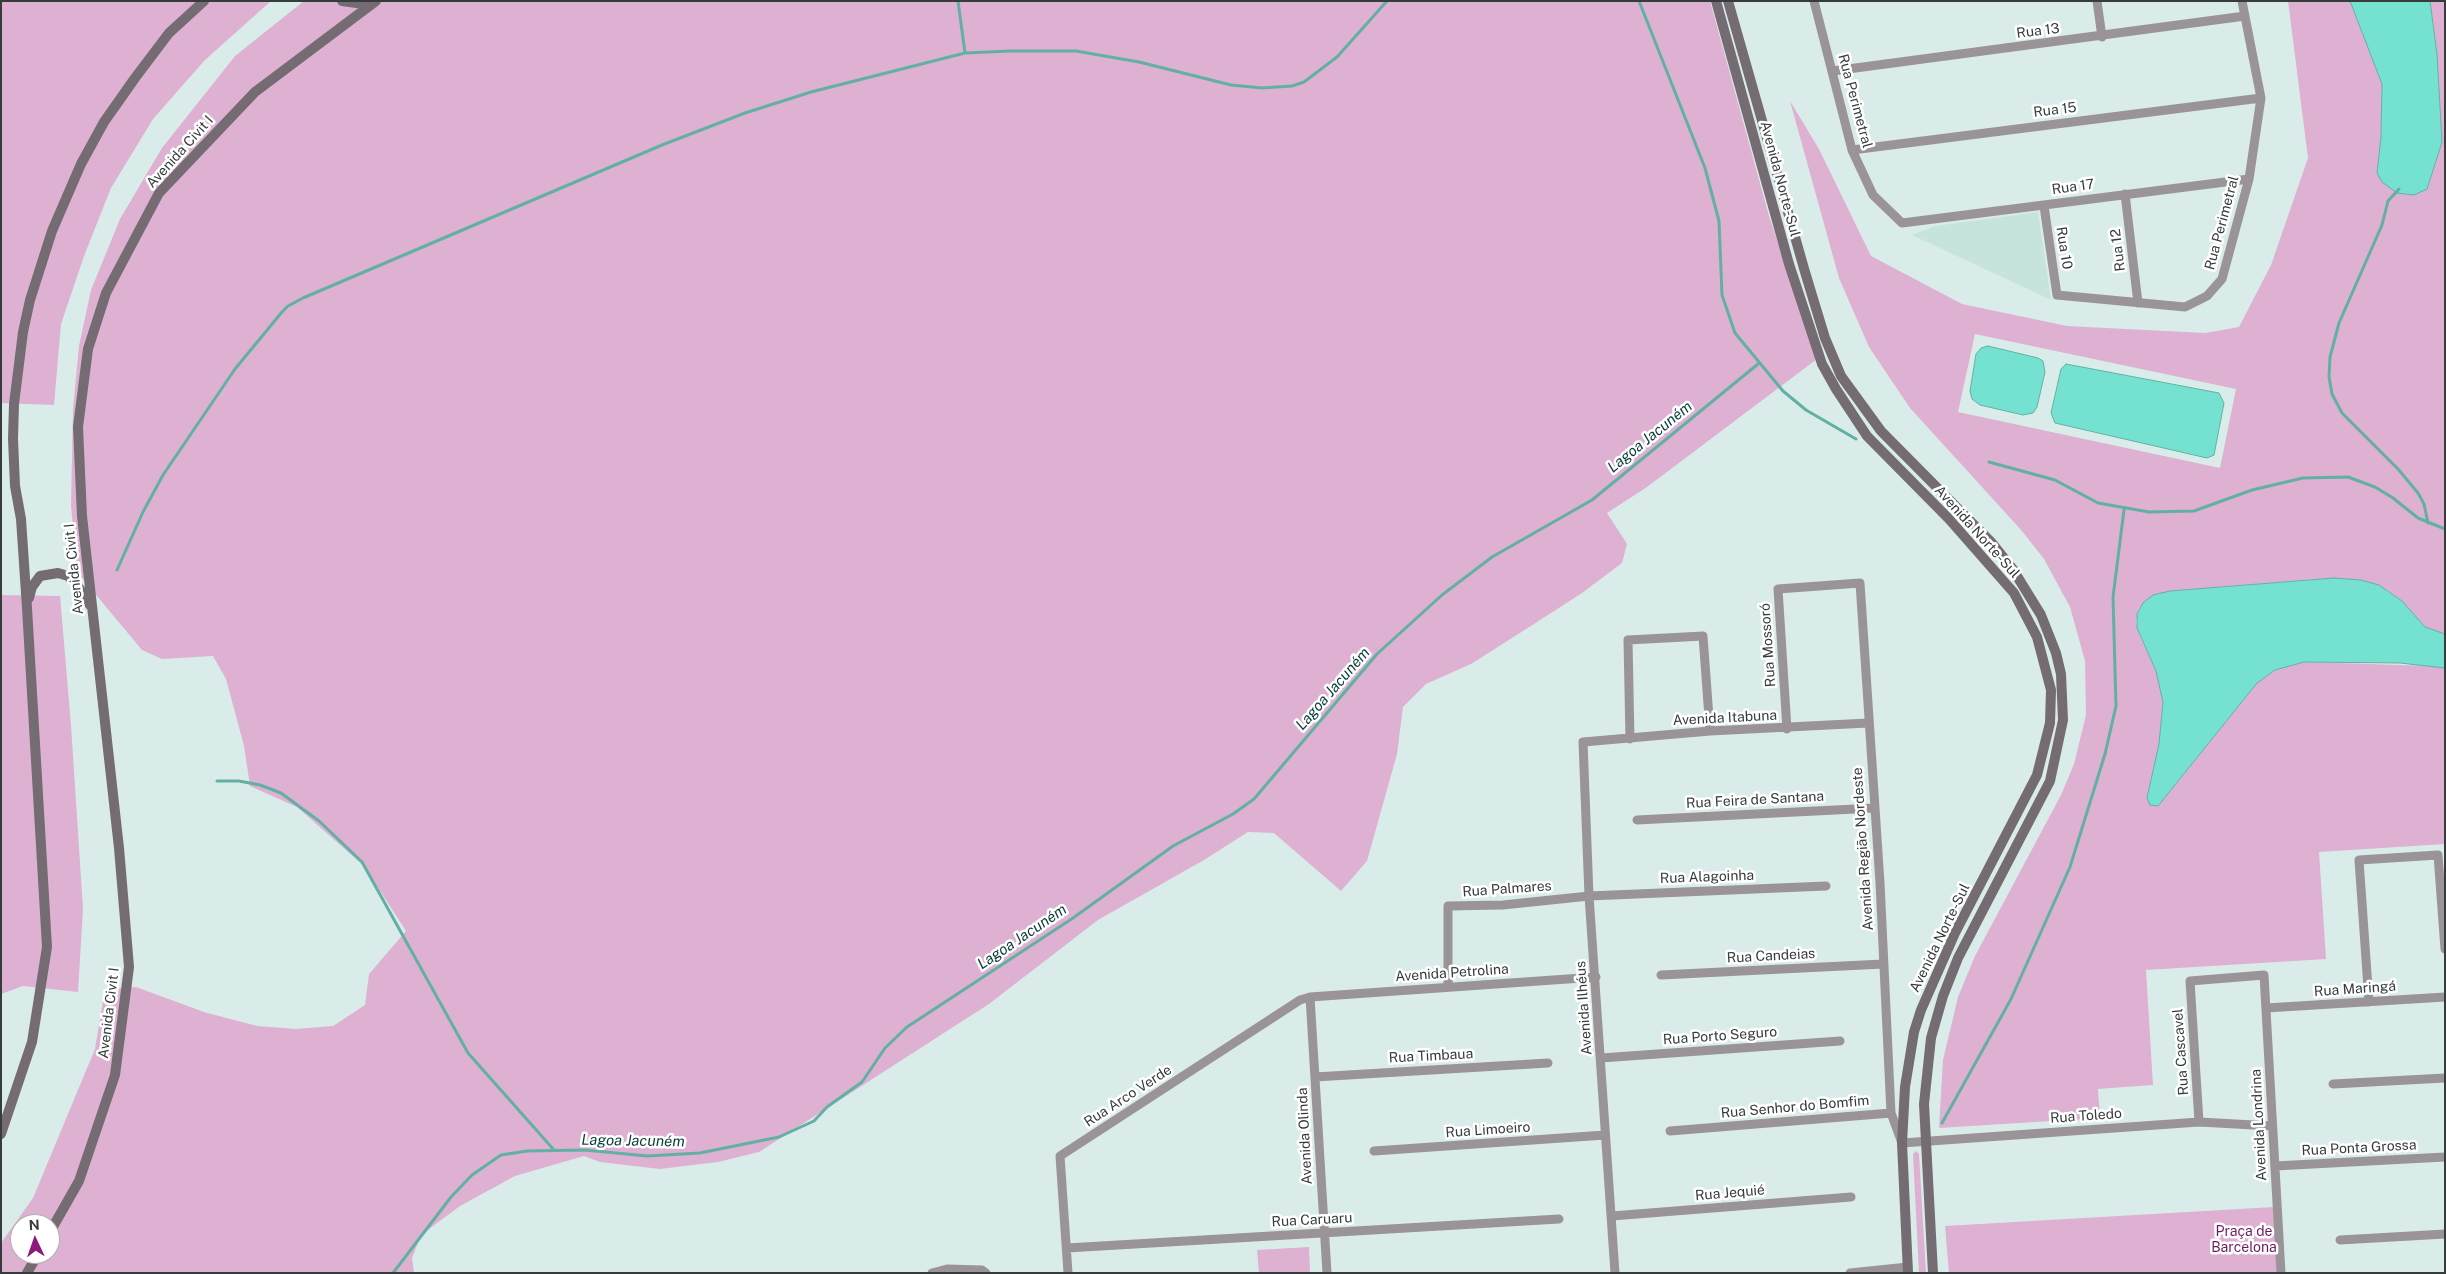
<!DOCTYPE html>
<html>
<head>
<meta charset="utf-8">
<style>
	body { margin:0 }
	#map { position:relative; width:2446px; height:1274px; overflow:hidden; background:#daece9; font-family:"Public Sans",sans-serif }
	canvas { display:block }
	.frame { position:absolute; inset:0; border:2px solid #353c3b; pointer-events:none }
	.north { position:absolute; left:10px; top:1214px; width:50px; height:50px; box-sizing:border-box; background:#fff; border:1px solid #aeb1b1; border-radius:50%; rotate:357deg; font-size:14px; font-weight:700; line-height:20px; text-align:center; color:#353c3b }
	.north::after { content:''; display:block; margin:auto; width:18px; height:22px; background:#8d197b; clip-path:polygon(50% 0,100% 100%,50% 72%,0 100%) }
</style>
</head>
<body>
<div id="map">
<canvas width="2446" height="1274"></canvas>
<div class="frame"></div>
<div class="north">N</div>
</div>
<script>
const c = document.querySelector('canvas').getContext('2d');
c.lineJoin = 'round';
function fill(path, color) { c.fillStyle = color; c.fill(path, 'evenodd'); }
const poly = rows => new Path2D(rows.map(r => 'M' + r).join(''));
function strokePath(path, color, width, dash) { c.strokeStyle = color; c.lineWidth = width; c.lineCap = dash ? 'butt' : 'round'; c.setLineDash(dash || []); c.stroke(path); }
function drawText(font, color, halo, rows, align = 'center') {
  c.font = font + ' "Public Sans",sans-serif'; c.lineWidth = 5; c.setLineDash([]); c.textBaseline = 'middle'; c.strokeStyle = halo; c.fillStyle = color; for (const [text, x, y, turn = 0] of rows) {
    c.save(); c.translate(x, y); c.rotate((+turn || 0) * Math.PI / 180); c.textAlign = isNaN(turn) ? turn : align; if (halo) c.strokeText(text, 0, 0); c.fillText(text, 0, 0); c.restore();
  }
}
fill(poly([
	[2038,212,2051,300,1912,235,1935,226]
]), '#c7e3de');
fill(poly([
	[1,1,271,1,205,60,153,119,111,188,84,256,61,324,54,405,1,403],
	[304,1,1710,1,1769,216,1817,359,1647,487,1607,513,1627,544,1622,563,1582,593,1534,624,1471,664,1426,684,1403,707,1397,754,1367,861,1341,891,1274,833,1248,832,1204,860,1098,920,989,1004,759,1152,718,1162,660,1169,600,1162,584,1156,515,1176,460,1206,421,1235,412,1258,414,1273,1,1273,1,1243,33,1198,95,1049,105,989,136,987,204,1012,257,1026,296,1029,333,1026,365,1005,369,974,406,931,364,866,297,807,250,786,244,746,226,679,213,656,162,659,142,650,77,572,71,505,73,409,79,346,91,290,120,219,162,148,235,56],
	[20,1224,50,1224,50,1254,20,1254],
	[2288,1,2350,1,2382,84,2381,137,2377,173,2427,189,2442,142,2437,54,2430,1,2445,1,2445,634,2425,627,2402,601,2387,590,2361,580,2318,579,2170,591,2139,608,2136,621,2139,634,2156,671,2163,702,2159,744,2147,798,2158,806,2257,683,2275,670,2304,662,2435,666,2445,668,2445,844,2319,852,2326,959,2146,970,2153,1085,2098,1089,2100,1118,1939,1128,1943,1060,1958,997,1975,956,2061,795,2074,764,2086,715,2085,661,2070,607,2044,559,2022,531,1910,408,1869,347,1839,278,1790,101,1819,149,1871,256,1962,304,2067,326,2205,333,2239,327,2271,265,2308,158],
	[1975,334,2236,389,2220,468,1958,412],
	[1,595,60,596,71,725,83,909,78,992,23,986,1,994],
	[1916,1151,1919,1154,1926,1273,1919,1273,1913,1154],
	[2274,1207,2278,1273,1949,1273,1945,1226],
	[1309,1247,1310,1273,1259,1273,1257,1250]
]), '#deb1d2');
const water = poly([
	[2350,1,2430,1,2437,54,2442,142,2427,189,2414,195,2397,193,2382,182,2377,173,2381,137,2382,84,2350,1],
	[1988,346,2038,358,2043,361,2045,372,2037,407,2033,413,2023,415,1980,405,1972,399,1970,391,1976,354,1981,348,1988,346],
	[2066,364,2219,393,2224,403,2214,455,2207,458,2055,423,2051,413,2061,369,2066,364],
	[2334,578,2361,580,2379,585,2402,601,2425,627,2445,634,2445,668,2400,663,2304,662,2275,670,2257,683,2158,806,2150,805,2147,798,2159,744,2163,702,2156,671,2137,628,2137,614,2143,603,2153,595,2170,591,2334,578]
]);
fill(water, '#75e2d1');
strokePath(water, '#62b0a4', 1);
strokePath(poly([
	[958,1,965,53],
	[1639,1,1705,168,1719,221,1722,295,1735,333,1783,391,1806,410,1856,439],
	[2399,189,2388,201,2382,225,2339,323,2330,357,2329,377,2332,394,2342,413,2398,469,2418,493,2424,504,2428,523],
	[1989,462,2055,480,2098,503,2149,512,2194,511,2252,490,2303,478,2348,477,2375,487,2393,498,2418,518,2445,529],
	[117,570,143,512,163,475,235,369,282,312,288,306,303,298,662,145,745,113,811,92,965,53,1010,51,1076,51,1139,62,1231,85,1262,88,1292,86,1304,82,1337,57,1387,1],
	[217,781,239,781,260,785,281,793,319,821,362,862,468,1053,554,1150],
	[1942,1123,2011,999,2070,867,2105,754,2116,706,2113,597,2124,510],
	[393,1273,451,1197,472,1175,501,1155,527,1151,585,1150,647,1156,700,1153,779,1137,814,1121,827,1107,862,1082,885,1048,907,1027,1073,918,1173,846,1233,814,1254,799,1377,654,1442,595,1492,557,1592,500,1758,364]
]), '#62b0a4', 3);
strokePath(poly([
	[1814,1,1852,150,1873,195,1902,223,2249,179],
	[2097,1,2102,37],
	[1833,71,2245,16],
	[1852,150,2261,98],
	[2125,194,2138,303],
	[2044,206,2057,295,2185,307,2207,296,2222,279,2249,179,2261,98,2242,1],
	[1787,729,1778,589,1860,583,1880,883,1891,1113,1902,1143,2199,1122,2272,1126],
	[1630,739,1628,640,1703,636,1710,731],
	[1637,820,1875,808],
	[1661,975,1883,964],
	[1448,987,1448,906,1503,905,1589,896,1826,886],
	[1310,997,1327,1273],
	[2369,1002,2359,860,2438,855,2445,949],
	[2266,1008,2445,997],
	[1601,1058,1840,1041],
	[1315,1077,1548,1063],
	[2333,1084,2445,1078],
	[2199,1122,2190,981,2264,975,2281,1273],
	[1670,1131,1891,1113],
	[1374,1151,1605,1135],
	[2275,1166,2445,1157],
	[1612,1216,1851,1197],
	[2340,1240,2445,1234],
	[1067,1248,1559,1219],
	[932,1273,947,1269,982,1270,986,1273],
	[1068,1273,1060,1156,1300,1000,1310,997,1596,977],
	[1615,1273,1589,896,1583,742,1710,731,1868,723],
	[1850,1273,1908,1267]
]), '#9a9498', 9);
strokePath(poly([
	[342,1,371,5],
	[1716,1,1789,264,1822,364,1836,389,1867,436,1949,519,2014,593,2037,637,2051,690,2050,723,2037,775,1955,933,1921,1010,1914,1032,1905,1087,1902,1143,1908,1273],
	[1728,1,1805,272,1825,338,1841,376,1881,431,1992,543,2012,568,2041,615,2056,653,2061,674,2063,720,2050,781,1958,958,1943,996,1931,1038,1924,1104,1933,1273],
	[29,598,32,587,40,576,58,573,68,576,76,583,90,605],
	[1,1134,32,1042,47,947,27,608,21,519,15,486,13,439,14,404,23,332,30,300,52,231,81,164,104,122,135,78,169,33,204,1],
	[50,1232,79,1181,115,1075,129,967,119,848,82,516,78,427,88,349,106,293,159,193,255,92,376,1],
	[27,1273,38,1254]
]), '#746c72', 10);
drawText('14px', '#353c3b', '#fff', [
	["Rua 13",2038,31,-7],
	["Rua Perimetral",1855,101,75],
	["Rua 15",2055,110,-7],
	["Avenida Civit I",180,152,-48],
	["Avenida Norte-Sul",1780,179,75],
	["Rua 17",2073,187,-8],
	["Rua Perimetral",2222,223,-75],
	["Rua 10",2064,248,81],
	["Rua 12",2118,250,-97],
	["Avenida Norte-Sul",1977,532,48],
	["Avenida Civit I",74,569,-96],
	["Rua Mossoró",1768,645,-94],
	["Avenida Itabuna",1725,718,-3],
	["Rua Feira de Santana",1755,800,-3],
	["Avenida Região Nordeste",1863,849,-94],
	["Rua Alagoinha",1707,877,-2],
	["Rua Palmares",1507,889,-4],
	["Avenida Norte-Sul",1940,938,-64],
	["Rua Candeias",1771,956,-3],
	["Avenida Petrolina",1452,973,-4],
	["Rua Maringá",2355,989,-4],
	["Avenida Ilhéus",1584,1008,-94],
	["Avenida Civit I",109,1013,-83],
	["Rua Porto Seguro",1720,1036,-4],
	["Rua Cascavel",2181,1052,-94],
	["Rua Timbaua",1431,1056,-3],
	["Rua Arco Verde",1128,1096,-33],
	["Rua Senhor do Bomfim",1795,1107,-5],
	["Rua Toledo",2086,1116,-4],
	["Avenida Londrina",2259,1125,-93],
	["Rua Limoeiro",1488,1130,-4],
	["Avenida Olinda",1305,1136,-93],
	["Rua Ponta Grossa",2359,1148,-3],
	["Rua Jequié",1730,1193,-5],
	["Rua Caruaru",1312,1220,-3]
]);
drawText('14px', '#6b1e5e', '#fff', [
	["Praça de",2244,1232],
	["Barcelona",2244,1248]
]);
drawText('italic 15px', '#083d36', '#fff', [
	["Lagoa Jacuném",1650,437,-39],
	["Lagoa Jacuném",1333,689,-49],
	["Lagoa Jacuném",1022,937,-34],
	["Lagoa Jacuném",633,1141,1]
]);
</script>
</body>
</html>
